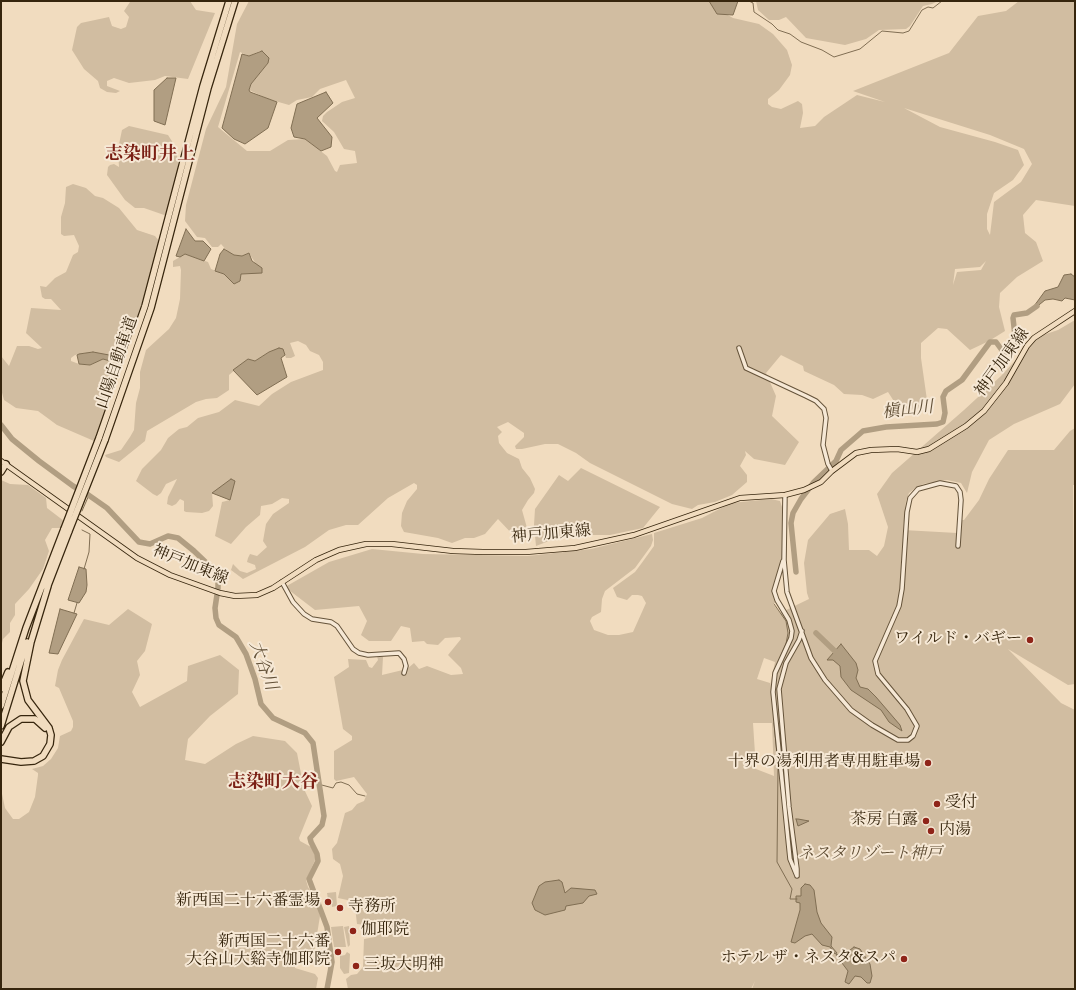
<!DOCTYPE html>
<html>
<head>
<meta charset="utf-8">
<style>
	body { margin:0 }
	#map { position:relative; width:1076px; height:990px; overflow:hidden; background:#f1dcbf; font-family:"IM FELL English",serif }
	canvas { display:block }
	.frame { position:absolute; inset:0; border:2px solid #36250d; pointer-events:none }
</style>
</head>
<body>
<div id="map">
<canvas width="1076" height="990"></canvas>
<div class="frame"></div>
</div>
<script>
const c = document.querySelector('canvas').getContext('2d');
c.lineJoin = 'round';
function fill(path, color) { c.fillStyle = color; c.fill(path, 'evenodd'); }
const poly = rows => new Path2D(rows.map(r => 'M' + r).join(''));
function strokePath(path, color, width, dash) { c.strokeStyle = color; c.lineWidth = width; c.lineCap = dash ? 'butt' : 'round'; c.setLineDash(dash || []); c.stroke(path); }
function drawText(font, color, halo, rows, align = 'center') {
  c.font = font + ' "IM FELL English","Noto Serif JP",serif'; c.lineWidth = 4; c.setLineDash([]); c.textBaseline = 'middle'; c.strokeStyle = halo; c.fillStyle = color; for (const [text, x, y, turn = 0] of rows) {
    c.save(); c.translate(x, y); c.rotate((+turn || 0) * Math.PI / 180); c.textAlign = isNaN(turn) ? turn : align; if (halo) c.strokeText(text, 0, 0); c.fillText(text, 0, 0); c.restore();
  }
}
fill(poly([
	[123,1,190,1,196,10,215,13,188,79,165,76,155,80,129,83,114,78,107,81,107,86,120,91,116,93,107,92,100,88,98,81,84,69,72,50,77,27,81,23,109,17,112,26,121,29,126,27,129,17,124,11,130,2],
	[249,1,709,1,719,14,726,14,733,18,759,24,773,34,787,50,792,65,790,75,779,90,768,99,768,104,772,107,781,109,798,101,802,104,803,113,800,128,815,126,824,117,857,95,885,102,853,91,949,53,978,16,1006,11,1019,1,1075,1,1075,206,1036,200,1023,215,1025,233,1036,242,1043,261,1017,277,1000,293,999,307,1005,331,989,341,970,350,947,329,938,328,921,343,921,358,928,407,909,410,897,406,888,392,873,399,862,395,844,394,834,385,804,371,803,366,781,355,766,373,776,396,772,416,799,442,785,465,754,459,745,451,746,455,740,466,747,475,747,482,732,495,715,502,698,505,692,509,672,504,590,463,576,453,558,444,545,444,522,449,516,449,515,446,524,437,524,433,508,422,497,427,502,432,498,436,499,443,507,453,519,459,522,468,530,478,535,489,534,493,528,500,522,510,527,528,521,539,515,537,498,519,485,534,474,538,465,538,452,543,438,538,404,532,401,526,402,513,407,501,417,489,417,485,414,483,388,498,358,525,346,525,329,530,305,547,243,579,231,570,233,564,240,571,247,573,256,569,255,565,247,562,248,558,250,554,257,556,267,547,263,541,266,524,273,514,289,503,289,499,282,498,272,504,261,506,260,515,246,527,231,544,215,536,222,502,230,500,212,493,213,506,209,511,202,513,186,512,184,511,184,501,180,499,176,504,172,506,167,504,168,497,177,479,166,484,161,493,157,496,153,494,136,481,142,469,161,450,168,438,179,429,187,427,198,418,219,412,235,400,259,406,272,394,291,382,323,370,323,362,319,355,310,351,306,345,298,341,290,343,295,356,291,358,286,358,283,349,269,352,255,361,248,359,229,375,229,390,217,398,206,399,196,402,147,431,145,441,119,462,106,457,105,455,121,450,130,437,134,430,136,403,140,388,140,372,146,350,169,329,176,318,180,299,181,270,180,266,173,267,173,261,185,254,208,262,211,269,224,274,234,284,240,274,261,272,249,253,242,256,234,255,230,254,221,244,218,247,212,247,205,238,197,237,185,221,186,205,206,129,226,87,237,24],
	[260,51,268,63,251,84,249,90,268,99,289,105,297,100,312,97,320,89,346,80,355,98,342,102,327,112,323,116,322,121,334,132,344,149,355,151,357,163,340,165,337,172,335,171,327,156,305,139,288,140,270,151,247,151,218,127,240,52,249,56],
	[904,108,990,135,1024,149,1032,164,1021,182,994,202,990,235,987,229,987,214,994,193,1013,180,1024,165,1018,150,995,142,940,127],
	[986,261,981,270,957,272,953,285,955,269,980,267],
	[756,1,938,1,932,4,923,6,910,26,906,29,879,30,866,39,845,45,806,38,786,17,779,20,769,20,758,10],
	[129,126,168,135,175,146,179,166,167,216,144,208,135,208,125,200,107,175,108,167,110,165,114,164,119,167,118,149,122,130],
	[73,184,86,188,95,196,103,198,119,208,137,230,155,236,159,241,144,296,119,374,94,441,57,425,38,411,16,408,4,400,1,389,1,356,9,366,17,346,29,346,38,349,42,348,26,333,31,308,61,310,51,299,45,299,42,297,40,286,46,287,55,278,66,272,73,255,78,252,79,246,74,235,64,236,61,234,61,217,65,203,66,187],
	[93,352,110,361,103,359,90,365,79,364,71,361,71,358,75,355],
	[1075,320,1075,384,1060,404,1014,424,989,440,972,472,967,493,961,483,947,480,923,484,914,489,909,493,906,501,903,530,957,533,958,520,966,520,964,520,979,500,989,479,1008,450,1054,450,1070,431,1075,428,1075,485,1073,485,1075,684,1068,685,1008,649,1061,703,1075,710,1075,989,752,989,755,981,751,989,348,989,346,979,351,975,357,974,363,967,364,939,375,937,375,926,357,924,355,907,352,901,338,898,343,876,340,864,333,859,332,849,337,843,345,813,352,810,357,804,364,801,367,794,354,777,336,781,334,779,334,751,352,740,352,736,343,729,334,677,349,667,348,659,366,660,369,667,372,668,378,660,377,656,383,657,382,675,407,669,414,663,419,669,427,666,451,675,463,674,461,668,448,655,461,639,460,637,445,638,438,645,427,644,424,641,412,642,410,628,401,626,391,641,369,641,361,635,367,621,359,606,315,610,285,587,329,562,372,549,423,554,528,556,591,549,652,534,653,540,651,546,635,568,605,591,602,599,601,612,592,617,590,621,594,630,608,635,619,635,633,632,646,603,642,596,638,595,632,595,627,600,617,597,613,588,635,572,641,564,654,546,654,533,702,518,731,503,771,499,780,501,782,507,782,559,773,588,776,602,773,604,780,613,809,599,807,593,804,563,808,540,830,514,845,509,848,524,849,550,869,550,877,556,884,546,888,527,877,494,892,473,964,410,1001,376,1037,337,1058,330],
	[764,658,775,662,770,686,770,683,757,679],
	[753,723,772,723,774,776,756,769],
	[581,468,660,507,643,528,610,535,590,535,580,529,536,546,534,525,535,509,559,475,568,481],
	[1,480,10,484,28,485,46,498,47,508,64,521,61,528,52,528,45,540,49,551,43,569,29,589,15,604,15,615,10,623,10,632,3,639,1,647],
	[128,609,152,624,145,651,137,661,140,675,132,692,140,707,187,681,188,666,220,655,239,670,238,694,210,716,188,739,185,760,205,764,236,744,253,736,285,741,297,753,304,789,312,806,299,838,300,841,311,847,316,858,306,880,308,887,316,899,320,916,314,953,294,964,295,968,315,974,318,978,316,989,3,989,1,983,1,789,5,808,13,819,19,819,29,812,35,797,38,775,38,773,32,769,43,766,51,759,58,748,60,736,71,731,73,727,73,721,59,688,55,686,58,670,62,660,84,619,109,625],
	[336,892,337,906,332,907,331,899,328,899,327,893],
	[343,926,346,947,334,947,331,927],
	[349,926,350,945,348,947,344,927],
	[347,952,350,954,349,973,344,974,340,968,340,956,345,955]
]), '#d1bda1');
const water = poly([
	[709,1,738,1,733,15,717,14,709,1],
	[262,51,269,58,268,63,251,84,249,90,250,92,277,102,268,128,245,144,234,139,222,128,242,54,249,56,262,51],
	[167,78,176,78,165,125,154,121,154,90,167,78],
	[326,92,333,103,317,118,332,137,331,147,321,151,305,139,294,137,291,128,297,104,326,92],
	[186,229,195,241,203,241,211,249,204,261,185,254,180,257,176,256,186,229],
	[224,249,234,255,242,256,249,253,252,261,262,268,262,273,241,274,240,281,234,284,224,274,215,271,220,254,224,249],
	[1071,274,1075,277,1075,300,1065,298,1062,301,1053,299,1045,300,1029,313,1045,291,1058,287,1064,275,1071,274],
	[279,348,283,349,285,355,281,358,287,377,257,395,233,370,248,359,255,361,269,352,279,348],
	[93,352,109,355,112,359,110,361,103,359,90,365,79,364,77,355,79,354,93,352],
	[231,479,235,481,230,500,212,493,231,479],
	[79,567,86,569,87,585,86,592,79,603,68,600,79,567],
	[60,609,77,614,58,654,49,653,60,609],
	[841,644,856,663,858,670,856,678,860,687,868,689,876,697,900,725,902,731,889,722,881,710,851,690,841,677,840,666,833,660,827,660,841,644],
	[796,819,798,819,809,821,798,826,796,819],
	[559,880,562,882,565,893,571,888,595,890,597,894,589,896,583,903,566,906,565,910,545,915,535,910,532,903,539,886,545,882,559,880],
	[805,884,810,885,814,890,817,912,821,923,832,937,831,946,837,953,835,954,830,947,822,945,812,934,805,936,795,943,791,942,800,910,800,903,796,902,796,896,801,896,801,888,805,884],
	[854,947,860,949,870,964,872,976,870,983,867,983,861,977,855,976,849,984,845,982,848,971,836,955,837,954,841,957,854,947]
]);
fill(water, '#b19e82');
strokePath(water, '#806e53', 1);
strokePath(poly([
	[749,1,753,3,754,12,772,24,778,30,790,34,801,42,822,50,834,57,860,49,882,31,903,33,909,31,922,10,928,7,933,8,942,1],
	[82,511,89,495],
	[82,530,90,534,89,552,84,569],
	[774,604,786,621,788,633,786,644,775,669],
	[74,613,77,603],
	[774,723,778,765,777,862,792,889,790,899,797,899],
	[318,784,333,788,336,783,341,782,349,785,357,794,365,796]
]), '#806e53', 1);
strokePath(poly([
	[1,425,12,439,39,461,73,486,87,494,107,508,139,542,150,544,168,536,178,538,194,551,218,574,218,588,215,608,216,618,219,625,236,637,246,654,255,679,261,704,273,718,305,733,313,743,324,816,322,825,310,838,311,842,317,854,318,861,309,879,327,927,332,962,327,989],
	[796,572,791,523,793,513,801,499,814,482,836,461,841,450,863,431,886,427,937,424,943,422,945,413,943,397,946,391,962,380,990,342,996,342,1004,353,1013,350,1016,345,1013,318,1014,315,1027,313,1037,306],
	[816,633,840,656]
]), '#b19e82', 5.5);
const minor = poly([
	[739,348,746,368,806,396,816,401,824,409,826,418,823,445,828,464,832,471],
	[785,495,784,560,787,592,811,658,825,680,851,710,872,725,898,740,908,740,913,736,917,726,907,709,878,674,875,661,899,606,902,589,907,512,910,498,918,489,940,483,956,486,960,492,961,500,958,546],
	[783,561,774,591,777,600,789,620,792,631,791,638,775,673,773,692,790,859,797,876],
	[282,582,293,602,304,614,312,619,331,622,337,626,353,649,359,653,368,655,399,653,404,659,406,666,404,673],
	[797,876,797,869,789,807,779,689,786,663,799,640,802,631]
]);
const major = poly([
	[1,461,137,558,170,575,220,593,235,596,257,595,273,588,316,560,339,550,366,544,392,544,453,551,483,552,526,552,575,548,634,535,740,498,785,495,804,490,821,482,832,471,856,453,871,450,897,449,917,452,929,449,966,426,984,411,1006,383,1027,346,1034,338,1075,311]
]);
const highway = poly([
	[99,438,145,306,203,86,229,1],
	[105,440,151,308,208,88,235,1],
	[1,472,6,464],
	[47,588,69,531],
	[1,689,8,672],
	[1,706,26,628,64,529],
	[1,726,27,642],
	[1,742,9,727,21,719,35,719,45,728],
	[1,759,21,762,34,761,43,756,50,744,51,735,49,728,28,700,23,681,31,642,48,586]
]);
strokePath(minor, '#65533a', 5.5);
strokePath(major, '#36250d', 6);
strokePath(highway, '#36250d', 8);
strokePath(minor, '#f6e8d5', 3.5);
strokePath(major, '#f1dcbf', 4.5);
strokePath(highway, '#f1dcbf', 5.5);
const highwayBridge = poly([
	[64,529,99,438],
	[69,531,105,440]
]);
strokePath(highwayBridge, '#36250d', 8, []);
strokePath(highwayBridge, '#f1dcbf', 5.5);
for (const [x, y, r, color] of [
	[1030,640,4,"#8f2418"],
	[928,763,4,"#8f2418"],
	[937,804,4,"#8f2418"],
	[926,821,4,"#8f2418"],
	[931,831,4,"#8f2418"],
	[328,902,4,"#8f2418"],
	[340,908,4,"#8f2418"],
	[353,931,4,"#8f2418"],
	[338,952,4,"#8f2418"],
	[904,959,4,"#8f2418"],
	[356,966,4,"#8f2418"]
]) { const dot = new Path2D(); dot.arc(x, y, r, 0, 2 * Math.PI); c.fillStyle = color; c.fill(dot); strokePath(dot, '#f6e8d5', 1.5); }
drawText('16px', '#36250d', '#f6e8d5', [
	["山陽自動車道",118,363,-71],
	["神戸加東線",1003,363,-54],
	["神戸加東線",551,535,-5],
	["神戸加東線",190,566,22]
]);
drawText('16px', '#36250d', '#f6e8d5', [
	["ワイルド・バギー",1022,640],
	["十界の湯利用者専用駐車場",920,763],
	["受付",945,804,"left"],
	["茶房 白露",918,821],
	["内湯",939,831,"left"],
	["新西国二十六番霊場",320,902],
	["寺務所",348,908,"left"],
	["伽耶院",361,931,"left"],
	["新西国二十六番",330,943],
	["大谷山大谿寺伽耶院",330,961],
	["ホテル ザ・ネスタ&スパ",896,959],
	["三坂大明神",364,966,"left"]
], 'right');
drawText('italic 16px', '#5d4b32', '#f6e8d5', [
	["ネスタリゾート神戸",870,855]
]);
drawText('italic 17px', '#614f36', '#f6e8d5', [
	["槇山川",908,411,-6],
	["大谷川",262,666,70]
]);
drawText('bold 18px', '#7a1f14', '#f6e8d5', [
	["志染町井上",150,155],
	["志染町大谷",273,783]
]);
</script>
</body>
</html>
